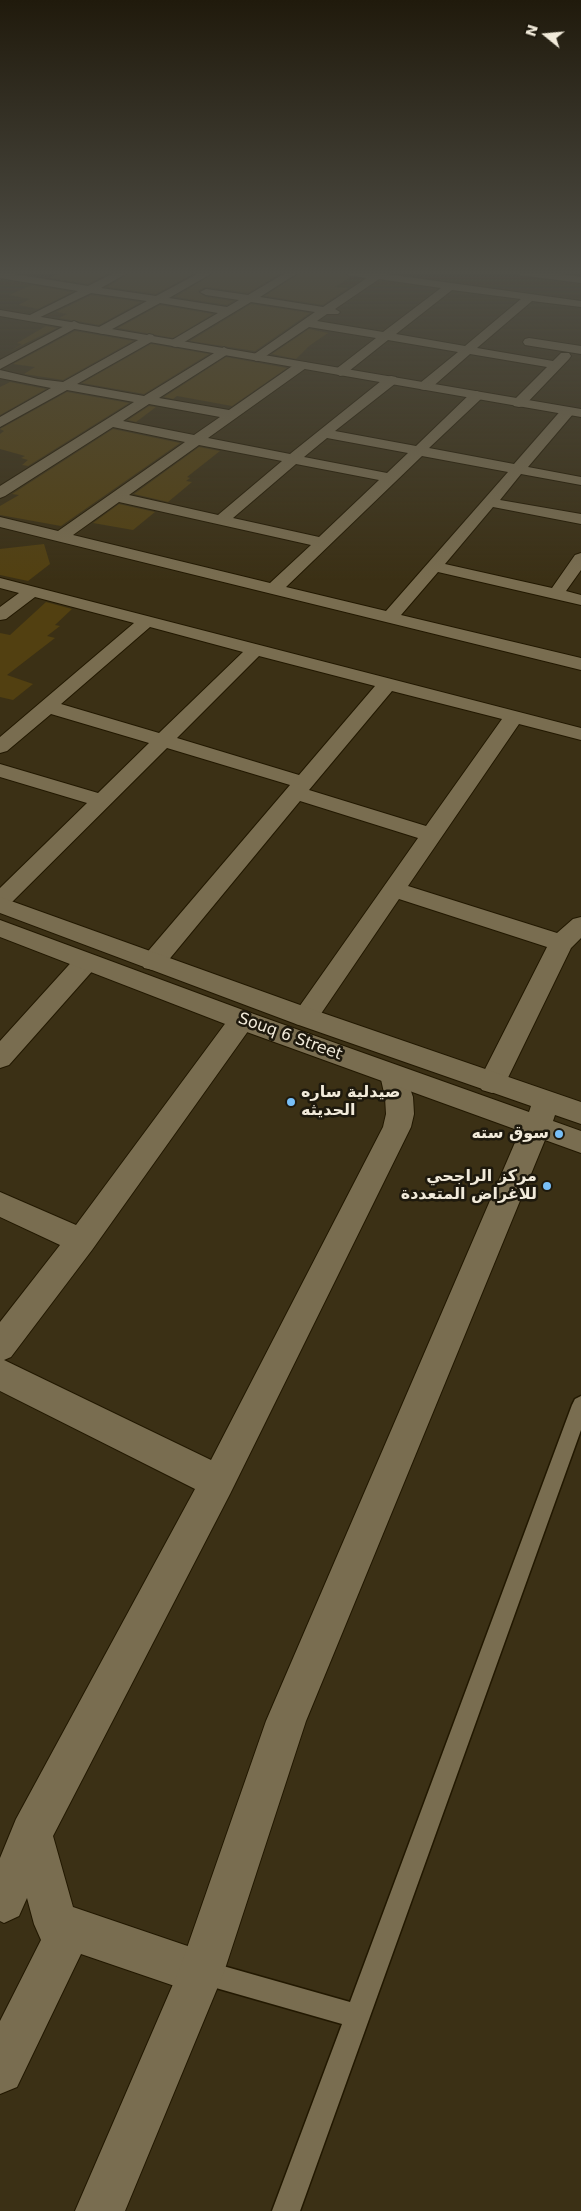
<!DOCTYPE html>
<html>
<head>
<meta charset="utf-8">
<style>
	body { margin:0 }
	#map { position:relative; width:581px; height:2211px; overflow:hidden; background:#3b3015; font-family:"DejaVu Sans",sans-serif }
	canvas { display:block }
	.north { position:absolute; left:521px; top:10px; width:50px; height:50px; -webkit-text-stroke:4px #1e190d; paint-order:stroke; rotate:287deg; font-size:14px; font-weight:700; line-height:20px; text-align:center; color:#f1eada }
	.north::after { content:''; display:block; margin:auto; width:18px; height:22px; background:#f1eada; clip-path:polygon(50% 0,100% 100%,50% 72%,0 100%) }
</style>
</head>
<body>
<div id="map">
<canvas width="581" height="2211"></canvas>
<div class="north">N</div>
</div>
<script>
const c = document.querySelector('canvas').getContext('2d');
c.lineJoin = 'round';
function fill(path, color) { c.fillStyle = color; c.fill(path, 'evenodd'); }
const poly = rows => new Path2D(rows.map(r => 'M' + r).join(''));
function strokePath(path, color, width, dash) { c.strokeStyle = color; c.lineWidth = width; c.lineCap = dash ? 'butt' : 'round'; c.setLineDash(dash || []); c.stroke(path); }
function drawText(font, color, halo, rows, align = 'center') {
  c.font = font + ' "DejaVu Sans",Cairo,sans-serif'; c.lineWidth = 5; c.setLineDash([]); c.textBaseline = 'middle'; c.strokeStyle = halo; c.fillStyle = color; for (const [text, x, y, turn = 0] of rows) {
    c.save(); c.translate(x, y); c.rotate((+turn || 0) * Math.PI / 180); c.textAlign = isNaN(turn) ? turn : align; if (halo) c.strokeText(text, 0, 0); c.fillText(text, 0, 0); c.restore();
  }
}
fill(poly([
	[64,272,112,272,88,284,49,278],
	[131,272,197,272,156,294,107,287],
	[216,272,283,272,248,293,206,287,198,291,206,297,233,301,227,305,175,297],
	[301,272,341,272,351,277,335,287,348,288,323,305,265,296],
	[32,285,72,292,38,309,18,305,30,299,9,295],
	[91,295,141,302,99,325,59,318,67,314,56,312],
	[251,304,310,313,255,351,190,341],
	[160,305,213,314,173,338,118,328],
	[46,326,57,328,12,350,22,344,17,343],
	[309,329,328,333,309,346,296,359,272,354],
	[75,331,133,341,63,380,24,374,35,367,13,364],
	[151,344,209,354,144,394,82,383],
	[226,357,287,368,232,406,177,396,173,399,164,397],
	[10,382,46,389,0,415,0,387],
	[67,392,129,403,28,466,22,465,28,460,21,458,25,456,0,449,0,434,4,431,0,429],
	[149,406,156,407,136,422,128,420],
	[113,429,180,443,61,526,0,515,0,506,19,495,12,494],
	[199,447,220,451,187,477,190,478,186,481,192,482,168,502,134,494],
	[119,504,155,512,133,530,93,523],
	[44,544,50,564,28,581,0,575,0,549],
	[46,602,72,609,55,625,60,626,47,636,55,638,7,675,33,684,13,700,0,697,0,633,10,635]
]), '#524011');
const lane = poly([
	[581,1396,581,1430,300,2211,272,2211,342,2024,202,1984,193,1981,190,1972,193,1963,202,1960,350,2002,572,1405,575,1399,581,1396]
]);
const street = poly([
	[0,272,88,286,116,272,129,272,101,288,156,296,201,272,214,272,169,298,227,307,239,300,206,295,200,292,206,289,248,295,287,272,299,272,260,297,323,307,367,278,348,275,343,272,371,272,581,301,581,307,532,301,477,348,553,361,561,353,569,353,571,356,569,359,524,406,519,407,514,406,512,403,514,400,547,367,470,354,430,389,425,390,420,389,419,386,420,383,458,352,388,340,344,375,340,376,334,372,336,369,376,338,309,327,260,360,256,361,250,357,315,312,251,302,176,347,172,346,170,343,172,340,218,313,160,303,103,334,99,333,97,330,99,327,147,301,91,293,32,321,28,320,26,318,28,316,78,291,0,278,0,272],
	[379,279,441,288,383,332,317,321,327,314,338,314,340,312,335,309,379,279],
	[452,290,521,299,465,346,396,334,452,290],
	[515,272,544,272,581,277,581,283,520,275,515,272],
	[74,321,78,323,80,325,78,327,0,369,0,360,74,321],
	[149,334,153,335,155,338,153,341,77,384,144,396,224,347,230,351,228,354,159,398,229,410,298,362,306,362,308,365,306,368,208,438,290,454,386,377,391,376,396,377,397,380,396,383,335,431,416,446,472,392,477,391,484,395,482,398,429,448,514,464,563,408,573,408,575,411,573,414,528,467,581,477,581,485,521,474,500,500,581,514,581,524,493,507,445,564,552,588,575,555,581,553,581,570,566,591,581,595,581,605,438,572,401,615,581,658,581,670,0,527,0,517,58,531,185,442,113,427,5,496,0,498,0,486,134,402,67,390,0,427,0,417,51,388,0,378,0,370,38,379,63,382,149,334],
	[149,404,220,417,194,435,123,421,149,404],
	[327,438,408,453,387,473,304,457,327,438],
	[199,445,282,461,218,515,129,495,199,445],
	[422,456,508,472,386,611,286,587,422,456],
	[296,464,379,480,319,537,233,518,296,464],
	[119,502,311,545,270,583,73,535,119,502],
	[529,338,581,346,581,354,525,345,523,342,525,339,529,338],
	[0,578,581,728,581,740,519,724,408,886,557,933,573,919,581,917,581,938,571,948,502,1090,492,1093,482,1090,478,1083,547,947,399,899,314,1024,305,1026,296,1024,292,1017,418,838,300,801,162,968,153,970,144,968,141,962,144,956,290,785,167,748,8,906,0,909,0,888,87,803,0,777,0,764,98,793,149,743,51,714,7,751,0,753,0,737,134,623,35,597,6,619,0,620,0,607,19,593,0,588,0,578],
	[150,627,243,652,159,733,61,704,150,627],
	[259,656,375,686,299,775,177,738,259,656],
	[392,691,502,719,426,826,309,790,392,691],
	[86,954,95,956,98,962,95,968,9,1065,0,1068,0,1041,77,956,86,954],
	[242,1011,251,1013,255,1020,251,1027,92,1250,11,1357,4,1360,211,1460,383,1127,386,1114,385,1097,380,1075,383,1068,393,1065,403,1068,413,1097,414,1114,411,1127,230,1494,53,1836,73,1907,217,1956,224,1972,217,1988,201,1995,81,1954,17,2087,0,2094,0,2021,41,1940,34,1924,27,1898,19,1916,4,1923,0,1921,0,1858,16,1819,195,1489,0,1391,0,1322,60,1245,0,1217,0,1192,76,1225,233,1013,242,1011]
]);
const secondary = poly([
	[0,310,581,409,581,417,0,316,0,310],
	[0,897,314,1010,581,1102,581,1124,555,1115,553,1121,581,1131,581,1153,545,1140,306,1721,224,1972,125,2211,75,2211,180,1968,266,1721,520,1131,233,1027,0,937,0,920,251,1013,529,1112,531,1106,296,1024,0,913,0,897]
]);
strokePath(lane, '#221800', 3);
strokePath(street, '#221800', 2);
strokePath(secondary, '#221800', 2);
fill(lane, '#796d50');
fill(street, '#796d50');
fill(secondary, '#796d50');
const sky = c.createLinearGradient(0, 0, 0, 581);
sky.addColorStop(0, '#201a0c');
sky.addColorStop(0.47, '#4f4e46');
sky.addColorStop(1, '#4f4e4600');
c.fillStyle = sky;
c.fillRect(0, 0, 581, 581);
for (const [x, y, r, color] of [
	[291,1102,5,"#78bff7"],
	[559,1134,5,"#78bff7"],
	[547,1186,5,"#78bff7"]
]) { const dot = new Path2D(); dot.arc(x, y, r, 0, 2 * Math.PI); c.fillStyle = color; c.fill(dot); strokePath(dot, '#1e190d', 2); }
drawText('16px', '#f1eada', '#1e190d', [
	["Souq 6 Street",290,1037,20]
]);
drawText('bold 16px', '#f1eada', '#1e190d', [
	["صيدلية ساره",301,1093,"left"],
	["الحديثه",301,1111,"left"],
	["سوق سته",549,1134],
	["مركز الراجحي",537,1177],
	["للاغراض المتعددة",537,1195]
], 'right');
</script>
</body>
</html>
